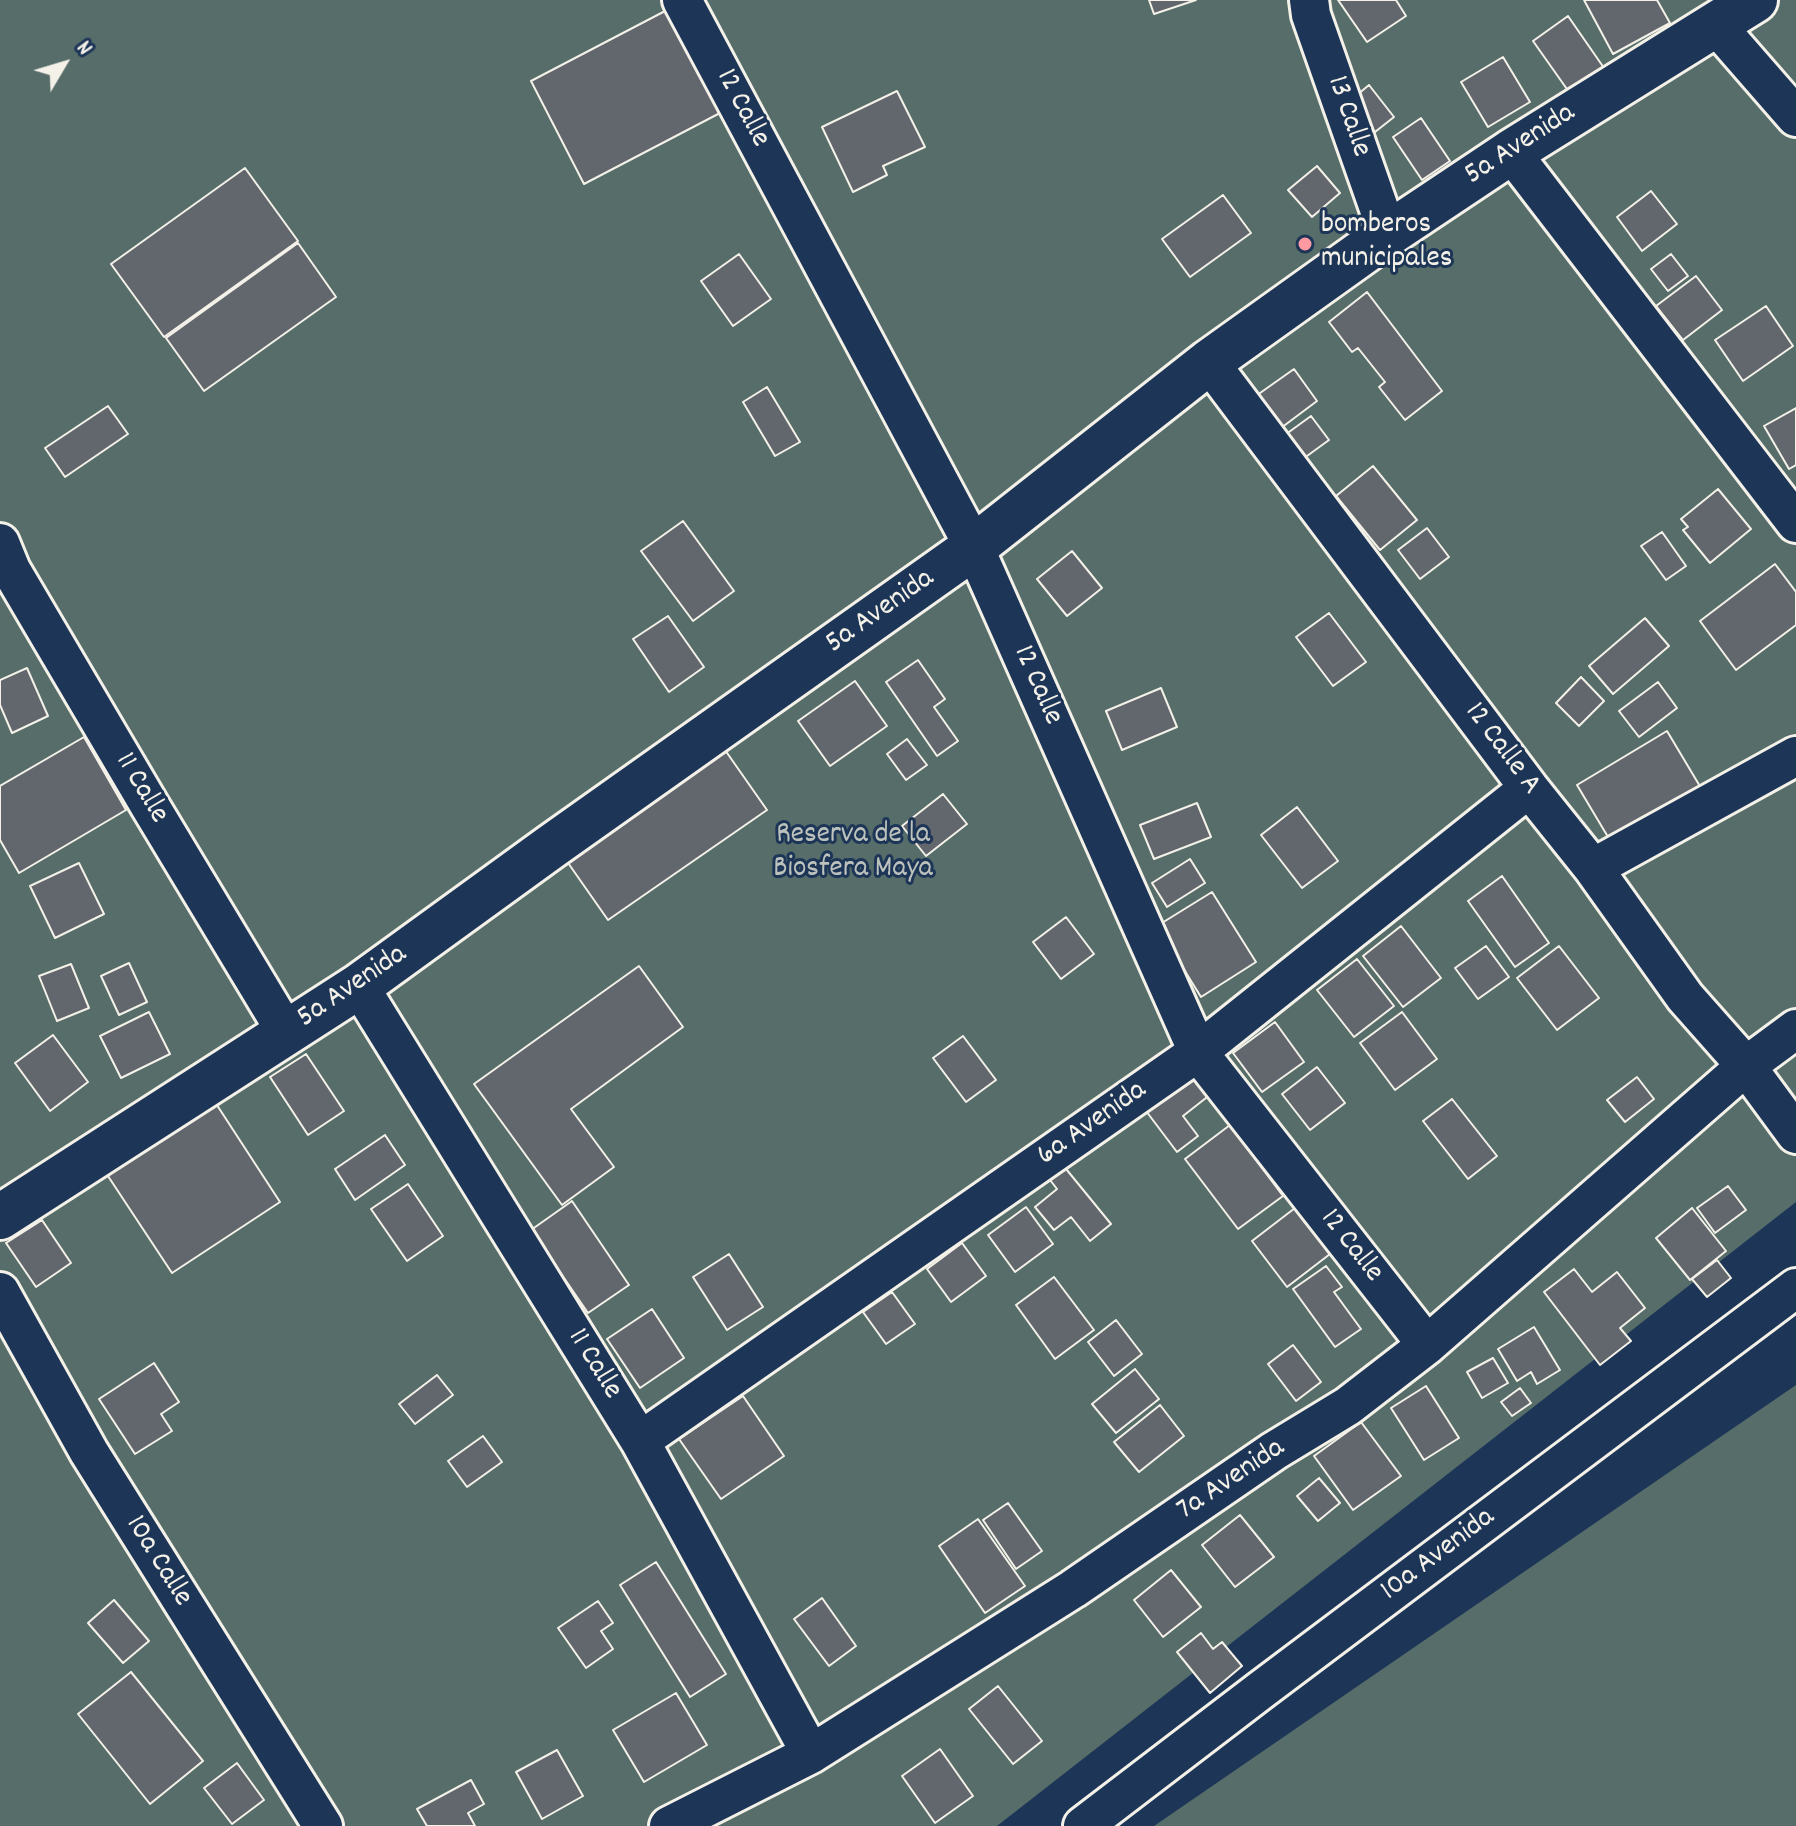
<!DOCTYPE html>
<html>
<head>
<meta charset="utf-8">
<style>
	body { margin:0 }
	#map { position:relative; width:1796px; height:1826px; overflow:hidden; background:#1d3557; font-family:Dekko,sans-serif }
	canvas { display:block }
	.north { position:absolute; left:24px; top:24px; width:80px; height:80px; -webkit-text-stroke:6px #1d3557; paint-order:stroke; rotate:52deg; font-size:22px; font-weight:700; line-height:32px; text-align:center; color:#f4f1e8 }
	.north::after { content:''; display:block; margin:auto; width:28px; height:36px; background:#f4f1e8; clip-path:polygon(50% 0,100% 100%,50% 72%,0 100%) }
</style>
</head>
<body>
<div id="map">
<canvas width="1796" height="1826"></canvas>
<div class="north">N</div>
</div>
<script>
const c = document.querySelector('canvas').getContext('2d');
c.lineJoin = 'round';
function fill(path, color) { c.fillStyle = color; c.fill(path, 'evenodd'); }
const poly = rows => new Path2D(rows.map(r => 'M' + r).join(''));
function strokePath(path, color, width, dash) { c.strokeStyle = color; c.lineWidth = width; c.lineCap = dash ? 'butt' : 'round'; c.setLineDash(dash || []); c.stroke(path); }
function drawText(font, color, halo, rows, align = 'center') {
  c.font = font + ' Dekko,sans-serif'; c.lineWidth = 6; c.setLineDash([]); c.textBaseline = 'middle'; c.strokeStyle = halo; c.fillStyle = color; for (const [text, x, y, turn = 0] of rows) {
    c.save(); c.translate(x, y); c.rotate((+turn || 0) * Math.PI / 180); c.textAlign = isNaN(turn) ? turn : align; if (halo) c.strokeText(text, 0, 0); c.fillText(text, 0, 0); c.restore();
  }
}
fill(poly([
	[0,0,1796,0,1796,1202,997,1826,0,1826],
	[1796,1385,1796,1826,1154,1826]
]), '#566d6a');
const building = poly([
	[1149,0,1196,0,1154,14,1149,0],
	[1338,0,1396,0,1406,16,1367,42,1338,0],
	[1584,0,1657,0,1670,23,1613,54,1584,0],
	[667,10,720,113,584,184,531,81,667,10],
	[1568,16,1604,68,1569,92,1533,41,1568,16],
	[1503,57,1530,102,1488,127,1461,82,1503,57],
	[1369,85,1394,117,1375,132,1351,100,1369,85],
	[897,91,925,147,883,166,887,175,853,192,822,127,897,91],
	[1421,118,1450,161,1422,180,1393,137,1421,118],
	[1317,166,1340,193,1312,217,1288,190,1317,166],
	[245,168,298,241,164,337,111,264,245,168],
	[1651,191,1677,224,1642,251,1617,217,1651,191],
	[1223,195,1251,233,1190,277,1162,239,1223,195],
	[298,243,336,297,204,391,166,338,298,243],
	[739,254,771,299,733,326,701,281,739,254],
	[1671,254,1688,276,1668,291,1651,269,1671,254],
	[1696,276,1722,310,1683,340,1656,306,1696,276],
	[1367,292,1442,391,1405,420,1379,387,1385,382,1358,348,1352,352,1329,322,1367,292],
	[1766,306,1793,346,1743,381,1715,340,1766,306],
	[1294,369,1317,401,1277,431,1253,398,1294,369],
	[767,387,800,442,775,456,743,402,767,387],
	[108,406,128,434,65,477,45,448,108,406],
	[1796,408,1796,465,1789,469,1764,426,1796,408],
	[1311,416,1329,440,1296,464,1278,440,1311,416],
	[1373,466,1417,520,1380,550,1336,496,1373,466],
	[1718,489,1751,529,1710,563,1683,530,1688,527,1681,519,1718,489],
	[683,521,734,591,693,621,641,551,683,521],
	[1427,528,1449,557,1420,579,1398,550,1427,528],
	[1662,532,1686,566,1666,580,1641,546,1662,532],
	[1072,551,1102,588,1067,616,1037,579,1072,551],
	[1775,564,1796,592,1796,625,1736,670,1700,621,1775,564],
	[1329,613,1366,662,1333,686,1296,637,1329,613],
	[668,616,704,667,669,692,633,639,668,616],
	[1645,618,1669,646,1613,694,1589,666,1645,618],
	[918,660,945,699,934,707,958,741,937,756,886,682,918,660],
	[27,668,48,716,12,733,0,705,0,680,27,668],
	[1581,677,1604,701,1579,726,1556,703,1581,677],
	[855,681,887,726,830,766,798,721,855,681],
	[1658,682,1677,708,1639,737,1619,711,1658,682],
	[1161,688,1177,727,1122,750,1106,711,1161,688],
	[1667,731,1701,788,1611,842,1577,785,1667,731],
	[84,737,126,810,19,873,0,840,0,786,84,737],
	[907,739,927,765,906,780,887,754,907,739],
	[725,750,767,810,608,920,566,860,725,750],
	[943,794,967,824,926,856,902,826,943,794],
	[1197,803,1211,837,1154,859,1140,825,1197,803],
	[1297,807,1338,861,1302,888,1261,835,1297,807],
	[1190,859,1205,883,1167,907,1152,883,1190,859],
	[79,863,104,914,55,938,30,886,79,863],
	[1502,876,1549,943,1515,967,1468,901,1502,876],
	[1212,892,1256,962,1201,997,1157,926,1212,892],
	[1066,917,1094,954,1061,979,1033,942,1066,917],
	[1401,926,1441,978,1403,1007,1363,956,1401,926],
	[1486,946,1509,977,1478,999,1455,968,1486,946],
	[1559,946,1599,998,1557,1030,1517,978,1559,946],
	[1357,959,1394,1006,1354,1037,1317,990,1357,959],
	[129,963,147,1002,119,1015,101,976,129,963],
	[71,964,89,1008,57,1021,39,976,71,964],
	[639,966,683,1027,571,1109,614,1167,562,1205,474,1084,639,966],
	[149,1012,170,1054,121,1078,100,1036,149,1012],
	[1402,1012,1437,1059,1395,1090,1360,1043,1402,1012],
	[1275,1022,1304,1062,1262,1092,1233,1053,1275,1022],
	[53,1035,88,1082,50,1111,15,1063,53,1035],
	[963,1036,996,1080,966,1102,933,1058,963,1036],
	[306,1054,344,1111,308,1135,270,1077,306,1054],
	[1317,1067,1345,1103,1310,1130,1282,1094,1317,1067],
	[1192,1069,1211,1094,1183,1116,1198,1136,1177,1152,1143,1107,1192,1069],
	[1637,1077,1654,1099,1625,1122,1607,1100,1637,1077],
	[213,1099,280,1202,172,1273,104,1170,213,1099],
	[1452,1099,1497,1156,1468,1179,1423,1121,1452,1099],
	[1230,1125,1283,1196,1238,1229,1185,1159,1230,1125],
	[385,1135,405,1165,355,1200,335,1169,385,1135],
	[1062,1164,1111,1224,1090,1241,1071,1217,1054,1230,1035,1207,1057,1189,1047,1176,1062,1164],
	[408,1184,443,1236,407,1261,371,1209,408,1184],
	[1728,1186,1746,1210,1715,1233,1697,1208,1728,1186],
	[572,1201,629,1285,588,1313,531,1230,572,1201],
	[1026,1207,1053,1244,1015,1272,988,1235,1026,1207],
	[1295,1208,1330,1254,1287,1287,1252,1241,1295,1208],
	[1692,1208,1726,1251,1690,1280,1656,1238,1692,1208],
	[42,1220,71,1263,36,1287,6,1243,42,1220],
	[962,1243,986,1276,951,1302,927,1269,962,1243],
	[729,1254,763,1307,727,1330,693,1277,729,1254],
	[1717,1260,1731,1278,1707,1297,1692,1279,1717,1260],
	[1326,1266,1342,1287,1334,1292,1361,1329,1335,1347,1293,1289,1326,1266],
	[1574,1269,1592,1292,1617,1272,1645,1308,1620,1328,1631,1341,1600,1365,1544,1292,1574,1269],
	[1054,1277,1094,1330,1055,1359,1016,1305,1054,1277],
	[892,1292,915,1324,886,1344,863,1312,892,1292],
	[652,1309,684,1358,640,1388,607,1339,652,1309],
	[1116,1320,1142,1354,1114,1376,1088,1342,1116,1320],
	[1534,1327,1560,1370,1537,1384,1531,1372,1517,1381,1498,1349,1534,1327],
	[1293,1345,1321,1382,1296,1401,1268,1364,1293,1345],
	[1493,1358,1508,1383,1482,1398,1467,1372,1493,1358],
	[154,1363,179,1402,161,1414,172,1431,135,1454,99,1399,154,1363],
	[1135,1369,1159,1399,1116,1433,1092,1404,1135,1369],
	[437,1375,453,1395,415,1424,399,1404,437,1375],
	[1426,1386,1459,1438,1424,1460,1391,1408,1426,1386],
	[1520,1388,1531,1403,1512,1416,1501,1402,1520,1388],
	[743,1396,784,1456,721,1499,679,1439,743,1396],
	[1160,1405,1184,1436,1139,1472,1114,1442,1160,1405],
	[1361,1422,1401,1476,1353,1510,1314,1456,1361,1422],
	[483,1436,502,1462,467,1487,448,1461,483,1436],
	[1319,1478,1340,1503,1318,1521,1297,1496,1319,1478],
	[1008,1503,1042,1551,1016,1569,983,1520,1008,1503],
	[1240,1515,1274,1557,1235,1587,1202,1545,1240,1515],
	[978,1519,1025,1586,985,1613,939,1546,978,1519],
	[656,1562,726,1674,690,1697,620,1585,656,1562],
	[1171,1570,1201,1607,1163,1637,1134,1600,1171,1570],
	[822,1598,856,1646,829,1666,794,1619,822,1598],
	[114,1600,149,1641,123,1663,88,1623,114,1600],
	[598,1601,613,1623,601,1631,613,1649,586,1668,558,1628,598,1601],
	[1201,1633,1213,1649,1222,1642,1242,1666,1210,1693,1177,1652,1201,1633],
	[131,1672,203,1761,150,1804,78,1714,131,1672],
	[998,1686,1042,1741,1013,1764,969,1709,998,1686],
	[676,1693,707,1745,644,1782,613,1730,676,1693],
	[940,1749,973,1796,935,1823,902,1776,940,1749],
	[557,1750,583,1796,542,1819,516,1772,557,1750],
	[237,1763,264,1800,232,1824,204,1788,237,1763],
	[471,1780,484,1804,468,1813,475,1826,427,1826,417,1809,471,1780]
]);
fill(building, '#62666d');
strokePath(building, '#f4f1e8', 2);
const street = poly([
	[682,0,974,547,1198,1052,1427,1345],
	[1309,0,1311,15,1388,234],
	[1715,24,1796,117],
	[1511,152,1796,523],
	[1209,362,1529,788,1593,868,1685,997,1746,1066,1796,1134],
	[0,543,11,570,150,806,286,1032],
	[1593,868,1796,756],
	[359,986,640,1441,811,1754],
	[0,1292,89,1452,323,1826],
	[640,1441,1198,1052,1529,788],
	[669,1826,811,1754,1073,1589,1274,1451,1348,1406,1427,1345,1746,1066,1796,1029],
	[1083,1826,1261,1690,1796,1288]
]);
const secondary = poly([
	[0,1217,359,986,552,846,974,547,1209,362,1388,234,1511,152,1755,0]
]);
strokePath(street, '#f4f1e8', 44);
strokePath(secondary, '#f4f1e8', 50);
strokePath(street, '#1d3557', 38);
strokePath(secondary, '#1d3557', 44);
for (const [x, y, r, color] of [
	[1305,244,8,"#ff9aa2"]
]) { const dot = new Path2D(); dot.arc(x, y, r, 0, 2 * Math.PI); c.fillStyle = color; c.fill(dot); strokePath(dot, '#1d3557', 3); }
drawText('30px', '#f4f1e8', '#1d3557', [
	["12 Calle",741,109,62],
	["13 Calle",1347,117,71],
	["5a Avenida",1521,146,-33],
	["5a Avenida",881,613,-35],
	["12 Calle",1036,686,66],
	["12 Calle A",1501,750,53],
	["11 Calle",140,789,59],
	["5a Avenida",353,988,-34],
	["6a Avenida",1093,1125,-35],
	["12 Calle",1350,1247,52],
	["11 Calle",593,1365,58],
	["7a Avenida",1232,1481,-34],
	["10a Avenida",1439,1556,-37],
	["10a Calle",157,1562,58]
]);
drawText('30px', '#f4f1e8', '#1d3557', [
	["bomberos",1321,227],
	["municipales",1321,261]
], 'left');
drawText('30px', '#bdc3bc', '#1d3557', [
	["Reserva de la",853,837],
	["Biosfera Maya",853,871]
]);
</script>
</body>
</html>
